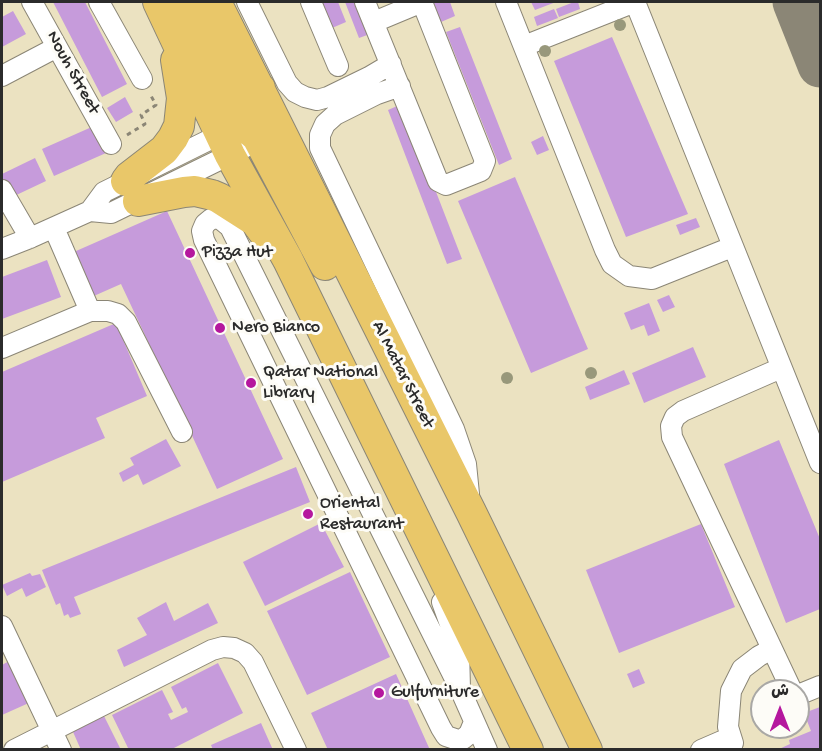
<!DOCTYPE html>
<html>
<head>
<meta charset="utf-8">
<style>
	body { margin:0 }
	#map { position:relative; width:822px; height:751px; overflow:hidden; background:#ebe2c1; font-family:"Gochi Hand","Playpen Sans Arabic",sans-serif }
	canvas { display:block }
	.frame { position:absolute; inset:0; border:3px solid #2b2b2b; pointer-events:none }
	.north { position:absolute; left:750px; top:679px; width:60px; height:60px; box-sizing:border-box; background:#fdfcf7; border:2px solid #a9a8a5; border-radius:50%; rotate:0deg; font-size:16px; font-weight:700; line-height:24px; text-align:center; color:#2b2b2b }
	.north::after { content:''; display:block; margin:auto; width:21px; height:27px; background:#b5179e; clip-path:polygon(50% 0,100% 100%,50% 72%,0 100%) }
</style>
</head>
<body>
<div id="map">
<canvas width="822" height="751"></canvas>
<div class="frame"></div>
<div class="north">ش</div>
</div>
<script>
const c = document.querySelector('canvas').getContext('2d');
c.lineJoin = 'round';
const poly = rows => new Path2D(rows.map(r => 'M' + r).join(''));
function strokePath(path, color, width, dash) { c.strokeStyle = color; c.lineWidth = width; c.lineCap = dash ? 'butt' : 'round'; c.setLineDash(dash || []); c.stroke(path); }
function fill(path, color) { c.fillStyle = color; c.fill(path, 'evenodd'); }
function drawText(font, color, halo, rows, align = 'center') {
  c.font = font + ' "Gochi Hand",sans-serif'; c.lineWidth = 6; c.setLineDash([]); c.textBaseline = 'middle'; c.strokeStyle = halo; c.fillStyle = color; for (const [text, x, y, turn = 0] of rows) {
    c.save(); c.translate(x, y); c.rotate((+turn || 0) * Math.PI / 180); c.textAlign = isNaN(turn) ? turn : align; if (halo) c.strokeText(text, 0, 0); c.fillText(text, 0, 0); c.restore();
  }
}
strokePath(poly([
	[795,2,820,65]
]), '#8b8676', 45);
fill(poly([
	[53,2,85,2,127,84,102,97],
	[322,2,338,2,346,22,332,28],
	[345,2,357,2,370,34,359,38],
	[433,2,450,2,455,16,441,22],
	[531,2,556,2,535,10],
	[574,2,578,2,580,9,559,17,556,9],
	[554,9,558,18,537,26,534,17],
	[13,11,26,34,2,47,2,17],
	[460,27,512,159,499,165,446,32],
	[612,37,688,214,626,237,554,61],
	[125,97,133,112,116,122,107,108],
	[402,104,462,259,447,264,388,110],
	[94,126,106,153,54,176,42,149],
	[543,136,549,150,537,155,531,142],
	[35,158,46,181,10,198,2,181,2,174],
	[515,177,588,349,531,373,458,201],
	[167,211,283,459,217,489,121,284,87,299,67,255],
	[696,218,700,227,680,235,676,225],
	[47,260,61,297,2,319,2,277],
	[669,295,675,307,663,312,657,300],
	[649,303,660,331,648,336,644,325,631,330,624,313],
	[116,323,147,396,96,418,105,438,2,482,2,372],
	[693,347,706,377,644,403,632,373],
	[624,370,630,384,590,400,585,387],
	[166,439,181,466,143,485,138,474,123,482,119,473,134,465,130,458],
	[779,440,820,539,820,609,786,623,724,464],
	[296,467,310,502,74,597,81,614,70,618,68,614,64,616,60,603,56,605,42,570],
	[321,523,344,567,265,606,243,562],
	[701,524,735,607,619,653,586,570],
	[350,572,390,657,307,695,267,611],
	[30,573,32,576,40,574,46,587,26,597,22,588,7,596,2,585],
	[166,602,174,621,208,603,218,623,124,667,117,650,147,635,137,618],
	[9,661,31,702,2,715,2,665],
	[218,663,243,713,170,750,129,750,112,715,162,690,173,712,168,714,171,720,188,712,186,707,182,709,171,687],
	[639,669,645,683,633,688,627,674],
	[396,674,430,750,328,750,311,713],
	[820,707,820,750,777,750,790,744,789,740,811,731,804,713],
	[101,710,121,750,81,750,70,725],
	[261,723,273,750,213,750,211,745]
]), '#c69bdb');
const minor = poly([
	[32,2,111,144],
	[99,2,142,79],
	[247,2,287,83,295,92,305,97,317,100,328,97,369,77,391,64],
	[311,2,338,66],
	[365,2,438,181,446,185,481,171,485,161,422,2],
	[506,2,605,250,612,264,629,276,652,279,732,247],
	[635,2,820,463],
	[374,22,422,2],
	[524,46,635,2],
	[2,76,57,47],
	[400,86,377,94,335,115,325,124,320,135,320,148,454,429,466,464,469,494],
	[2,190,30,238],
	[90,211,111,213,270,135],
	[2,249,30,238,90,211,104,192,221,134],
	[90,311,108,311,118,314,126,322,182,432],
	[2,348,90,311,54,228],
	[781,368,683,411,675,417,671,426,672,437,792,691],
	[442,602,459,649,460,689,487,750],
	[2,626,61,750],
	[460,689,230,227,219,218,211,219,205,224,202,231,204,240,441,728,446,736,458,740,463,739,469,734,474,722],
	[798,695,820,686],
	[733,743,728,727,731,691,742,669,759,656,772,649],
	[14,750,212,650,223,647,234,648,245,653,253,662,296,750],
	[701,750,731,737]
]);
const highway = poly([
	[158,2,230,155,288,260,528,750],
	[184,2,238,105,245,109,255,107,260,99,260,88],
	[216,2,471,512,587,750],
	[221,134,231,129,242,128,249,130,257,137,325,265],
	[126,181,129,177,164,150,173,138,179,126,182,98,176,60],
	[138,201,184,192,195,191,212,195,219,198,255,221,264,233]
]);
strokePath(minor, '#8b8676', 22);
strokePath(highway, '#8b8676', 32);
strokePath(poly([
	[127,135,145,124,141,115,156,105,150,94]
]), '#8b8676', 3, [4.5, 4.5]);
strokePath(minor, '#fff', 20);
strokePath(highway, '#e9c769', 30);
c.fillStyle = '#98987b';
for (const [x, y] of [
	[620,25],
	[545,51],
	[591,373],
	[507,378]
]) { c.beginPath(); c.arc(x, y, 6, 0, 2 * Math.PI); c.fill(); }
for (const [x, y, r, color] of [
	[190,253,6,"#b5179e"],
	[220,328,6,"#b5179e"],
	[251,383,6,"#b5179e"],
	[308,514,6,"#b5179e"],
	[379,693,6,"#b5179e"]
]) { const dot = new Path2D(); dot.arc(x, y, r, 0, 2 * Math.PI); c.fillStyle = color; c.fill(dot); strokePath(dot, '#fdfcf7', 2); }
drawText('18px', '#2b2b2b', '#fdfcf7', [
	["Nouh Street",72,73,61],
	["Al Matar Street",402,375,63]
]);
drawText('18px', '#2b2b2b', '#fdfcf7', [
	["Pizza Hut",202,253],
	["Nero Bianco",232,328],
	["Qatar National",263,373],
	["Library",263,394],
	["Oriental",320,504],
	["Restaurant",320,525],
	["Gulfurniture",391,693]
], 'left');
</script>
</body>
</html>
